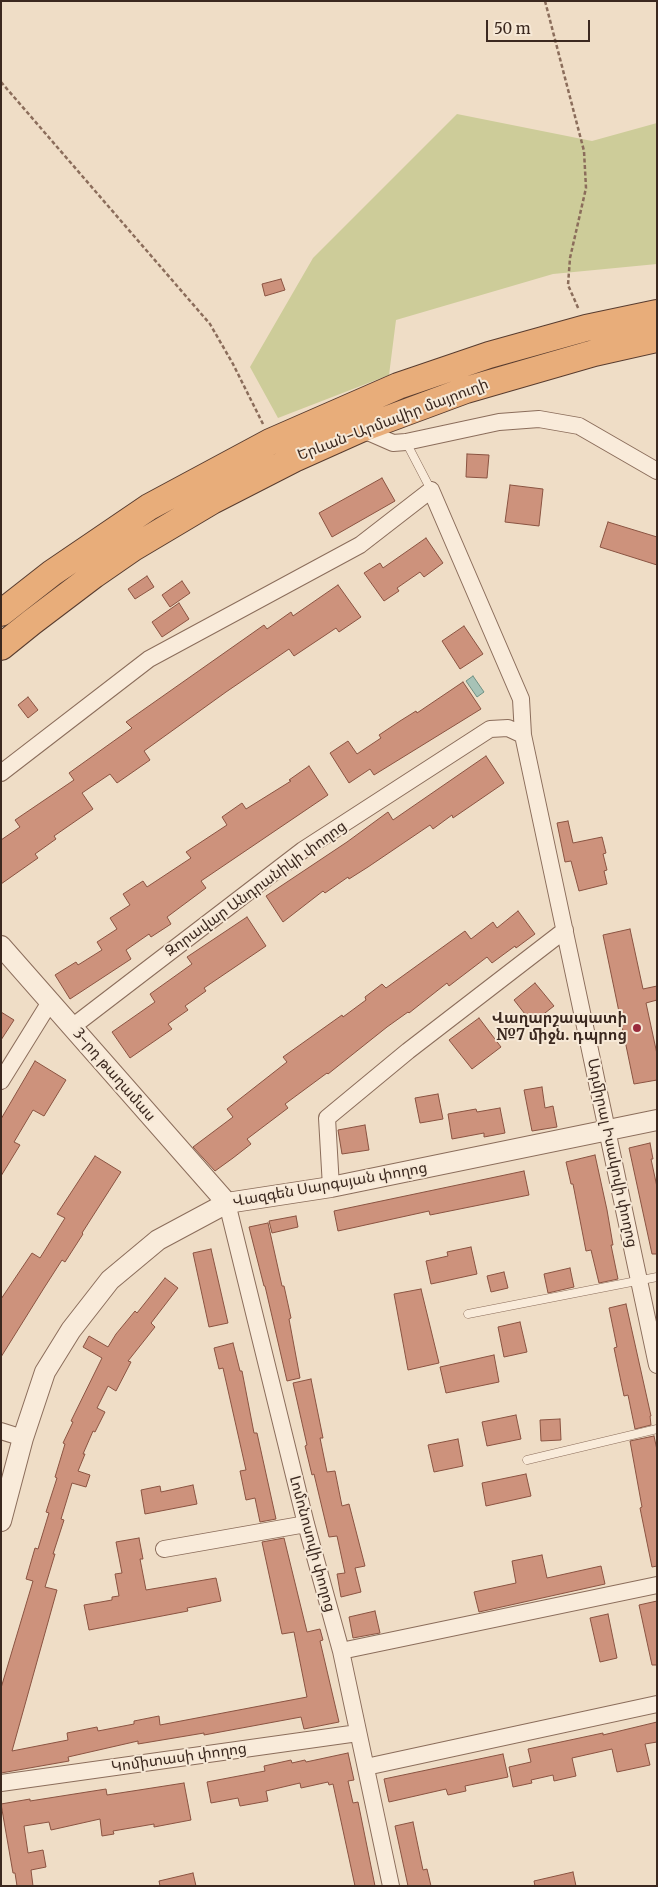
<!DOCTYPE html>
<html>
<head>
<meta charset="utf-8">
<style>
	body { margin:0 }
	#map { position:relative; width:658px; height:1887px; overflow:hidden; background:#efddc6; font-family:Merriweather,serif }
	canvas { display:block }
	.frame { position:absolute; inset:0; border:2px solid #3b281f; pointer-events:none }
	.scale { position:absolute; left:486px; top:20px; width:104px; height:22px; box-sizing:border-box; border:2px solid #3b281f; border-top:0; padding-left:6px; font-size:15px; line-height:18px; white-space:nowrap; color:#3b281f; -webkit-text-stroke:4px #f6e8d6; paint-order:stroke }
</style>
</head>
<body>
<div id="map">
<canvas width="658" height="1887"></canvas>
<div class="frame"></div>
<div class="scale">50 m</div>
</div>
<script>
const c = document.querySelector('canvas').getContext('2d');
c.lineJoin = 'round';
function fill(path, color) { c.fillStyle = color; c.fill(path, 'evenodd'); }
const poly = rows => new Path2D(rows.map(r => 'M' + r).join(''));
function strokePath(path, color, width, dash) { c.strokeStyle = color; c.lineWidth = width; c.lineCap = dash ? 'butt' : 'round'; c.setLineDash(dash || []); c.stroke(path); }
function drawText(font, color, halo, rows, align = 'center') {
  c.font = font + ' Merriweather,"Noto Sans Armenian",serif'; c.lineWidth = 4; c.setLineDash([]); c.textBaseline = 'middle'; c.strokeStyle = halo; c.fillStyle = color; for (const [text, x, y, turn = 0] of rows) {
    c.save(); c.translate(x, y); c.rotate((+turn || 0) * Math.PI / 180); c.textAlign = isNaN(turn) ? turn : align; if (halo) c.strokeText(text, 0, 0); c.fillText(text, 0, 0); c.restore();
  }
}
fill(poly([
	[457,114,592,141,657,123,657,264,553,274,396,320,389,375,278,418,250,367,313,258]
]), '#cdcc99');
const water = poly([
	[473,676,484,692,477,697,466,681,473,676]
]);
fill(water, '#a7c2b6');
strokePath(water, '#6e9183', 1);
const building = poly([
	[281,279,285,290,265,296,262,284,281,279],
	[467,454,489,455,487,478,466,477,467,454],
	[382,478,395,501,332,537,319,513,382,478],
	[510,485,543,489,539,526,505,522,510,485],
	[608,522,657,537,657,565,600,547,608,522],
	[426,538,443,563,424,577,420,572,397,588,399,591,384,601,364,573,380,563,383,568,426,538],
	[147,576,154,587,135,599,128,589,147,576],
	[182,581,190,593,170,607,162,595,182,581],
	[338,585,361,617,339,632,336,628,294,656,289,649,226,692,144,751,150,760,117,783,110,774,82,793,93,809,54,836,56,839,35,854,38,858,1,884,1,840,20,827,15,820,74,780,69,773,132,728,126,722,264,625,267,629,291,612,293,616,338,585],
	[179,603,189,619,162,637,152,622,179,603],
	[464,626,483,654,460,669,442,641,464,626],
	[463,682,481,709,374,775,370,769,349,783,330,753,348,741,357,754,381,738,379,735,400,721,416,711,417,713,463,682],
	[28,697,38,710,28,718,18,705,28,697],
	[486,756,504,783,453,818,452,815,433,829,430,825,368,867,349,879,348,877,325,893,323,891,283,922,266,896,347,842,388,812,393,820,486,756],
	[309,766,328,795,201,881,206,888,167,917,171,924,151,937,149,934,126,950,131,959,70,999,55,975,76,962,78,965,102,950,97,942,117,929,110,918,130,905,123,894,143,881,147,887,191,858,186,852,227,825,222,817,242,803,246,809,291,781,289,780,309,766],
	[568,821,573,843,602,837,606,853,603,854,607,870,604,871,607,884,579,891,571,861,565,862,557,823,568,821],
	[518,911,535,934,516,948,515,946,492,963,487,957,449,986,447,983,409,1013,408,1012,387,1027,328,1074,327,1073,285,1104,288,1108,247,1139,251,1144,233,1158,215,1171,193,1147,233,1117,227,1109,287,1062,283,1057,342,1015,343,1017,366,1000,365,997,382,984,386,988,465,931,471,939,493,922,497,928,518,911],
	[247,917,266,946,204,988,206,991,185,1006,188,1010,168,1024,172,1029,130,1058,112,1032,155,1002,150,994,192,964,187,957,247,917],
	[630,929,643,989,657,986,657,1000,646,1003,657,1054,657,1080,634,1084,603,935,630,929],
	[535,983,554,1006,532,1023,514,1000,535,983],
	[1,1012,14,1020,1,1040,1,1012],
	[479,1018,501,1047,472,1069,449,1040,479,1018],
	[35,1061,66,1080,44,1116,33,1110,14,1142,20,1145,1,1176,1,1119,35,1061],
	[542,1087,545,1108,553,1106,557,1127,532,1131,524,1090,542,1087],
	[438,1094,443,1119,420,1123,415,1098,438,1094],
	[500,1108,505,1133,484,1137,484,1133,452,1139,448,1114,476,1109,477,1112,500,1108],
	[365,1125,369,1150,342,1154,338,1130,365,1125],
	[650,1143,653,1159,651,1159,657,1187,657,1254,652,1254,629,1148,650,1143],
	[595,1155,607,1210,613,1245,611,1245,618,1279,599,1283,591,1250,586,1251,573,1184,571,1184,566,1162,595,1155],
	[95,1156,121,1172,82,1233,83,1234,65,1262,62,1260,44,1288,1,1357,1,1299,32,1253,40,1258,65,1218,57,1214,95,1156],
	[524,1171,529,1195,430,1215,429,1211,338,1231,334,1211,524,1171],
	[296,1216,298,1227,272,1233,269,1221,296,1216],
	[268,1223,282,1286,284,1286,291,1318,289,1319,300,1378,287,1381,265,1286,264,1286,249,1227,268,1223],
	[471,1247,477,1274,431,1284,426,1261,448,1256,447,1252,471,1247],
	[211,1249,228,1323,209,1327,193,1253,211,1249],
	[570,1268,574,1287,548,1293,544,1274,570,1268],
	[504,1272,508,1288,491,1292,487,1276,504,1272],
	[165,1278,178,1288,151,1323,155,1327,128,1361,131,1362,116,1391,108,1386,97,1408,105,1412,95,1432,93,1431,83,1454,85,1454,78,1471,90,1475,86,1487,72,1483,61,1519,64,1520,53,1554,55,1554,45,1587,57,1590,12,1751,68,1740,67,1733,97,1727,98,1731,134,1724,134,1721,159,1716,160,1725,307,1697,294,1632,282,1634,262,1542,284,1538,307,1632,320,1629,323,1640,320,1641,339,1722,304,1729,301,1717,204,1735,204,1733,138,1744,138,1741,68,1757,69,1761,1,1773,1,1688,33,1581,26,1579,35,1548,38,1549,49,1513,46,1512,57,1478,55,1477,65,1444,63,1443,73,1422,71,1421,102,1358,83,1347,89,1336,108,1347,116,1334,135,1311,137,1313,165,1278],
	[421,1289,439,1363,408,1370,394,1294,421,1289],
	[626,1304,651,1416,650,1416,651,1425,635,1429,628,1395,624,1396,614,1348,617,1347,609,1308,626,1304],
	[520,1322,527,1352,504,1357,498,1327,520,1322],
	[233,1343,240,1371,242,1371,254,1433,257,1433,276,1519,260,1522,255,1498,246,1500,240,1471,246,1470,223,1368,219,1369,214,1348,233,1343],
	[494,1355,499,1382,446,1393,440,1367,494,1355],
	[311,1379,323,1438,320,1438,327,1472,335,1471,342,1506,349,1504,365,1566,355,1568,361,1592,341,1597,337,1574,345,1573,337,1536,329,1537,314,1474,312,1475,305,1446,307,1445,293,1383,311,1379],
	[516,1415,521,1439,487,1446,482,1422,516,1415],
	[560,1419,561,1440,541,1441,540,1420,560,1419],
	[654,1436,657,1450,657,1566,652,1567,640,1508,642,1507,630,1441,654,1436],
	[458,1439,463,1466,434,1472,428,1445,458,1439],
	[526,1474,531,1496,486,1506,482,1483,526,1474],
	[193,1485,197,1504,145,1514,141,1490,160,1486,161,1492,193,1485],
	[139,1538,143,1559,140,1559,146,1590,216,1578,221,1601,187,1608,188,1611,89,1630,84,1605,112,1600,112,1597,119,1596,115,1574,122,1573,116,1542,139,1538],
	[542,1555,547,1578,601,1566,605,1584,479,1612,474,1592,516,1583,512,1561,542,1555],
	[657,1601,657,1665,652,1665,639,1605,657,1601],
	[375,1611,380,1633,353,1638,349,1617,375,1611],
	[608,1614,617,1658,600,1662,590,1618,608,1614],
	[657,1722,657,1742,645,1744,650,1765,617,1772,612,1749,572,1758,576,1776,554,1781,553,1775,531,1780,532,1783,513,1787,509,1767,531,1762,528,1749,603,1733,603,1735,657,1722],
	[348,1753,354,1780,348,1781,353,1803,358,1802,375,1886,355,1886,333,1784,329,1785,328,1782,301,1788,300,1783,266,1791,268,1801,240,1806,238,1798,211,1803,207,1782,265,1771,264,1766,291,1760,292,1763,305,1760,306,1762,348,1753],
	[503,1754,508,1777,465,1786,466,1791,448,1795,446,1789,389,1802,384,1779,503,1754],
	[184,1783,191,1820,154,1827,154,1824,113,1831,114,1834,102,1836,100,1819,51,1830,49,1822,24,1826,28,1853,43,1850,46,1867,31,1870,33,1886,17,1886,15,1873,13,1873,1,1804,30,1799,30,1801,106,1789,107,1795,184,1783],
	[413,1822,423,1870,427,1869,431,1886,408,1886,395,1826,413,1822],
	[573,1872,576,1886,535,1886,534,1881,573,1872],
	[193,1873,196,1886,160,1886,159,1881,193,1873]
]);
fill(building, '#cd927c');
strokePath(building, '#8a5341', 1);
const service = poly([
	[406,442,431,490],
	[468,1314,657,1277],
	[527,1460,657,1429]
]);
const minor = poly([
	[361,429,393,443,406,442,499,422,539,419,579,426,657,471],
	[1,773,149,659,360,545,431,490,521,699,523,735,657,1365],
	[72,1027,303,850,490,729,508,728,523,735],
	[1,1081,50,1002],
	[331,1187,327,1118,408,1051,565,930],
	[227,1203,306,1524,341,1651,391,1886],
	[1,1431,23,1438],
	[164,1549,306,1524],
	[341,1651,657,1585],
	[366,1767,657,1704],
	[1,1783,358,1733]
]);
const tertiary = poly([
	[1,946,227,1203],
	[1,1521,23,1438,45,1372,71,1330,110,1280,158,1240,227,1203,331,1187,657,1120]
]);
const trunk = poly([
	[1,613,52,573,149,507,270,442,398,386,489,355,586,328,657,313],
	[1,647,32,622,94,575,133,548,212,501,294,459,361,429,466,390,594,353,657,339]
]);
strokePath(service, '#8b6d5b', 9);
strokePath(minor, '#8b6d5b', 18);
strokePath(tertiary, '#8b6d5b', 22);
strokePath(trunk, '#583c2f', 28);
strokePath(poly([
	[545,1,584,151,586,188,570,258,568,285,579,310],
	[1,82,210,324,233,364,263,424]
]), '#8b6d5b', 2.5, [4, 2.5]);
strokePath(service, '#f9ebda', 8);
strokePath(minor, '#f9ebda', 16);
strokePath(tertiary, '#f9ebda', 20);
strokePath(trunk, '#e8ad7a', 26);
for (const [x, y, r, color] of [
	[637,1028,5,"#9a2b3c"]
]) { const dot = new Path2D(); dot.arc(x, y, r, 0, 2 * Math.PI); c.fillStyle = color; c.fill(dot); strokePath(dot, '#f6e8d6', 2); }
drawText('15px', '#3b281f', '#f6e8d6', [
	["Երևան-Արմավիր մայրուղի",393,420,-21],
	["Զորավար Անդրանիկի փողոց",256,889,-36],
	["3-րդ թաղամաս",114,1075,49],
	["Ադմիրալ Իսակովի փողոց",612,1153,78],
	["Վազգեն Սարգսյան փողոց",330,1185,-10],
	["Լոմոնոսովի փողոց",312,1544,75],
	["Կոմիտասի փողոց",179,1758,-8]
]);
drawText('bold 15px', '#3b281f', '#f6e8d6', [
	["Վաղարշապատի",627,1019],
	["№7 միջն. դպրոց",627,1036]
], 'right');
</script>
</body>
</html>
